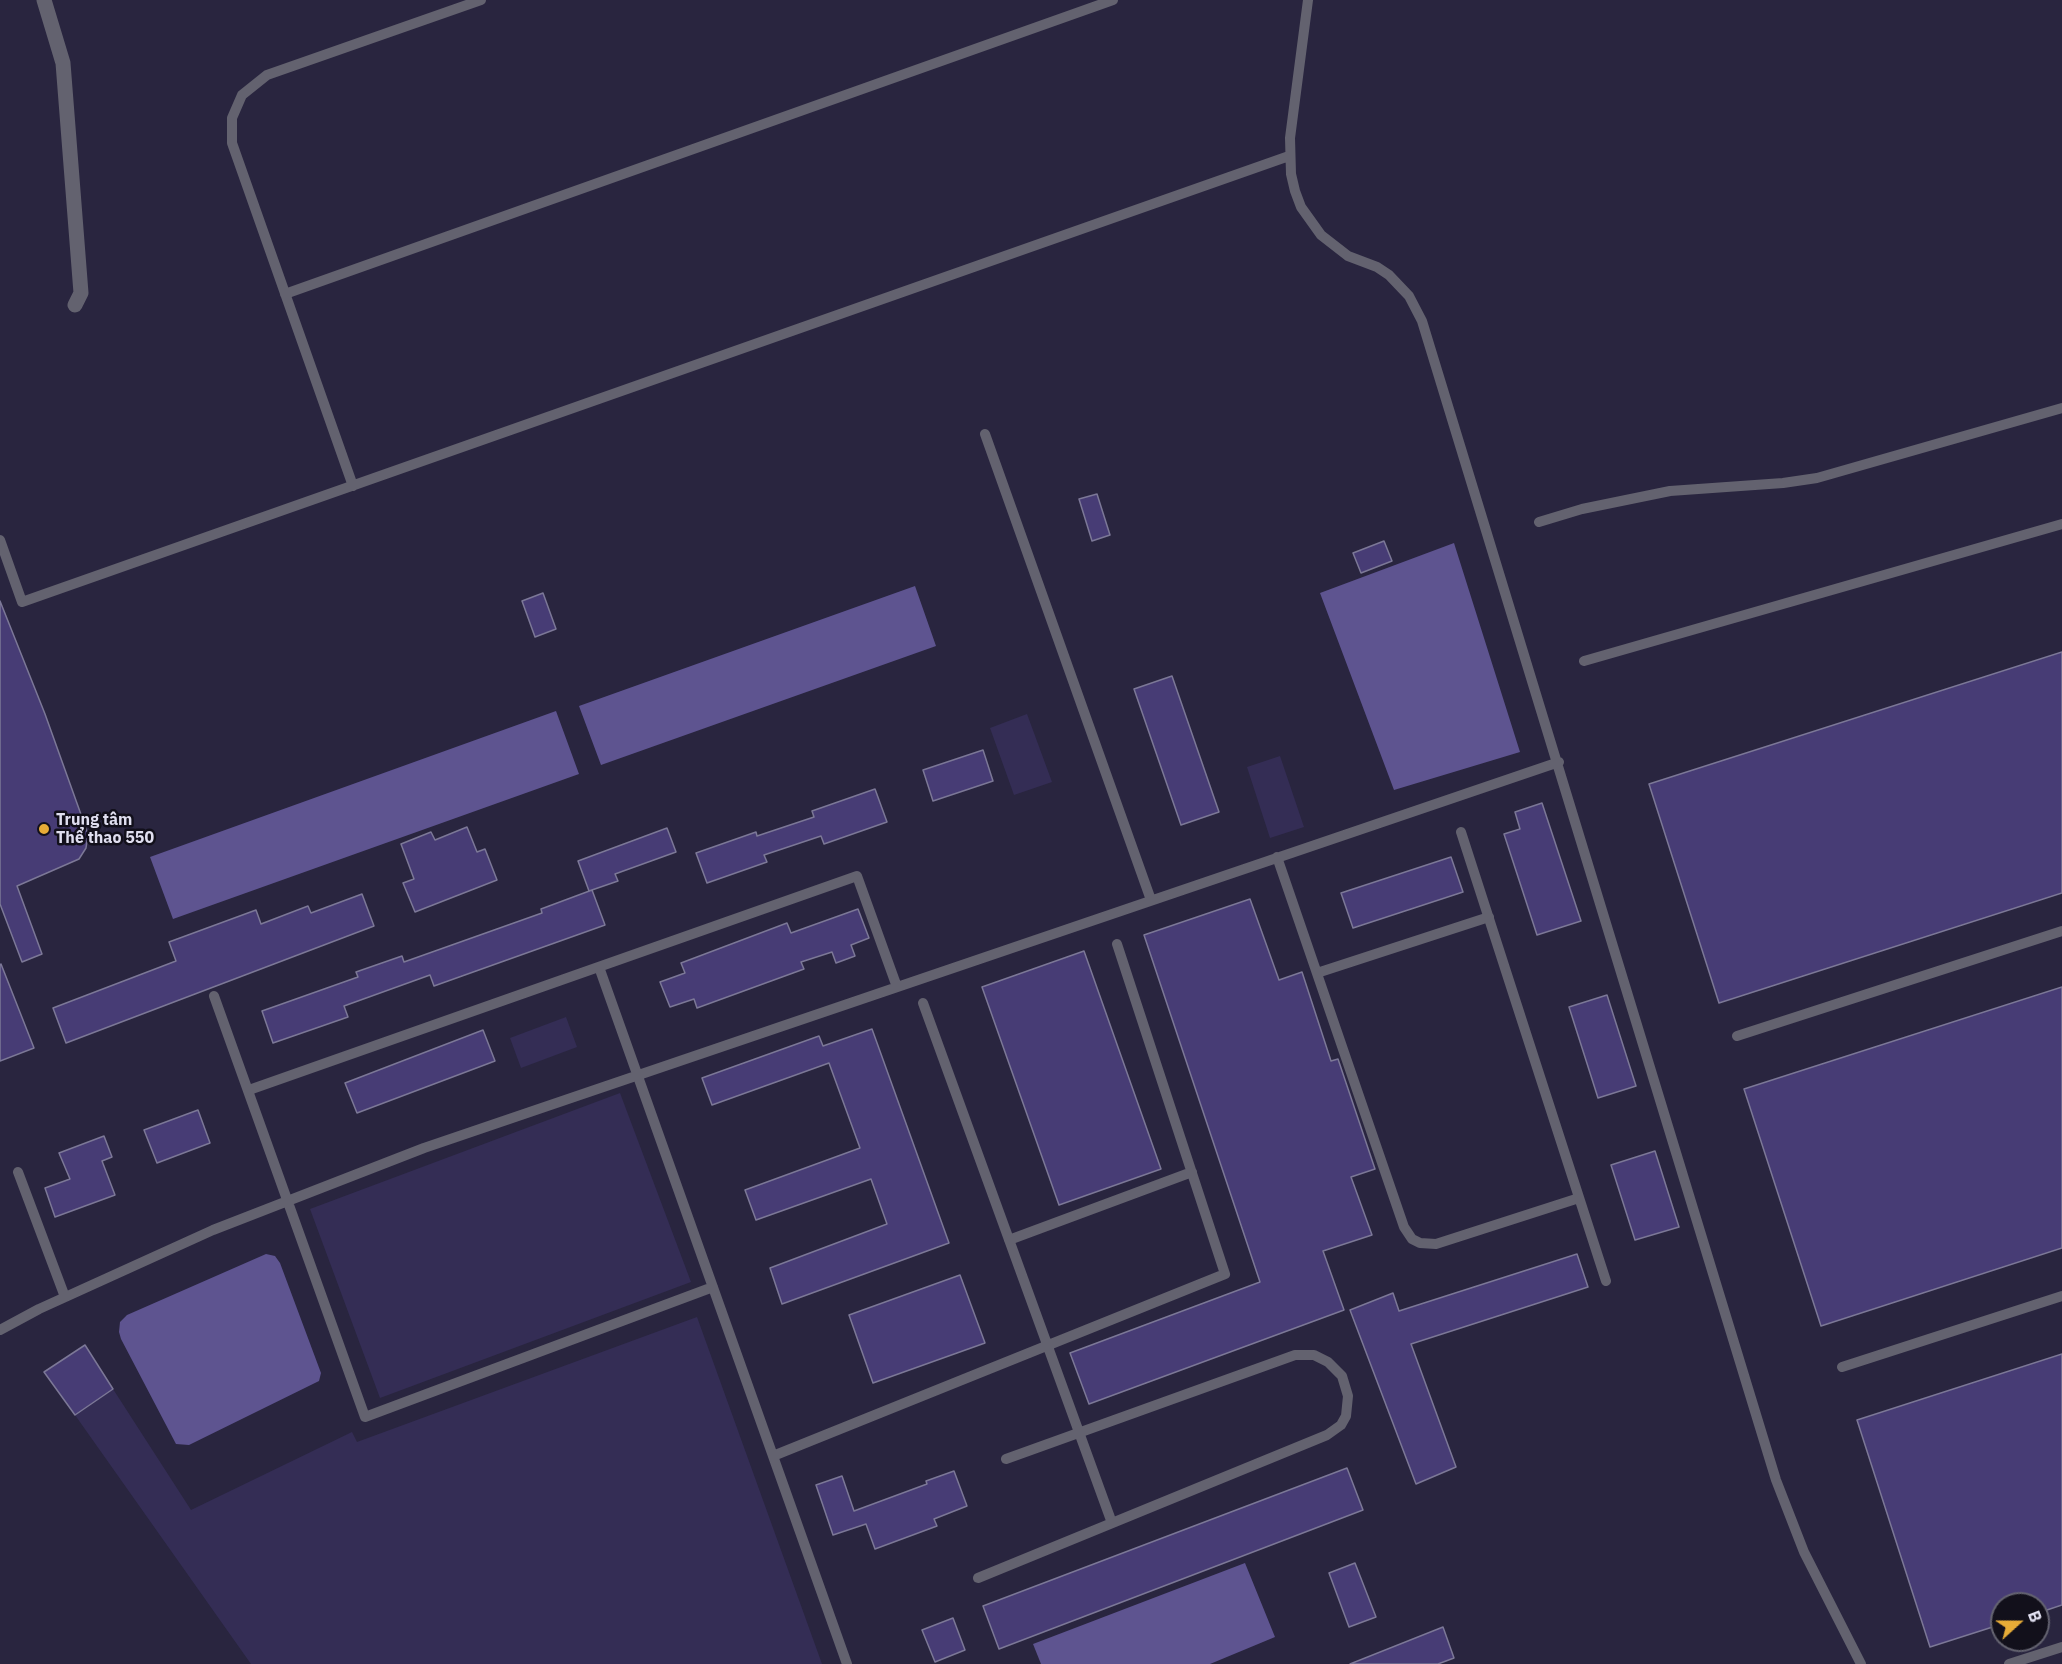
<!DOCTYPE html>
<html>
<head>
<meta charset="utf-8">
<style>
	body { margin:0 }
	#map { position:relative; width:2062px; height:1664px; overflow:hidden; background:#29253f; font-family:"IBM Plex Sans",sans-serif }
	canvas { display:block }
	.north { position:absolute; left:1990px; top:1592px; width:60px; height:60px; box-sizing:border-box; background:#12101b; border:2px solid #646370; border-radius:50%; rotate:69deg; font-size:16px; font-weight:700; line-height:24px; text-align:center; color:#e0dff0 }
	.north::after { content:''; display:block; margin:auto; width:21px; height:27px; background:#e7ac37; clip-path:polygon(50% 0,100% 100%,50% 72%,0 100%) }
</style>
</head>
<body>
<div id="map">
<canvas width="2062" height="1664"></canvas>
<div class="north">B</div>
</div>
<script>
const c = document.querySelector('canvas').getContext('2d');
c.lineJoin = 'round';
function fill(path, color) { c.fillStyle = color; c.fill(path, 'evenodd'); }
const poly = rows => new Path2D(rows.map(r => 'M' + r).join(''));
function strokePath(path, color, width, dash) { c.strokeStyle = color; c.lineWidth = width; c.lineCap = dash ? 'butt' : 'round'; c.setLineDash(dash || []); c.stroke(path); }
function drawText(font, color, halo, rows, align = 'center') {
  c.font = font + ' "IBM Plex Sans",sans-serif'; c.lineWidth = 5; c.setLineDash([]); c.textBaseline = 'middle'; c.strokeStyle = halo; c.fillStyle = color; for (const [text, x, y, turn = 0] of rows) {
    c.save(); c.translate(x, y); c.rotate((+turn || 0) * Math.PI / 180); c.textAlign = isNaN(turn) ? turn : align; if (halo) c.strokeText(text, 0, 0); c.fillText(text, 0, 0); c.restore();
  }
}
fill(poly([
	[1027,714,1052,782,1014,795,990,728],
	[1280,756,1304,827,1270,838,1247,767],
	[566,1017,577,1047,521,1068,510,1038],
	[620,1093,691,1282,380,1398,310,1209],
	[697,1317,822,1664,251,1664,75,1415,113,1389,191,1510,352,1432,357,1442]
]), '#342d55');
fill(poly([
	[1454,543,1520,752,1394,790,1320,593],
	[915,586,936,646,601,765,579,706],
	[556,711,579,774,173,919,150,857],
	[266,1254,275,1256,280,1263,321,1373,319,1381,189,1445,176,1444,121,1339,119,1332,120,1322,127,1315],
	[1245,1563,1275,1637,1210,1664,1041,1664,1033,1644]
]), '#5e5490');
const building = poly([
	[1097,494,1110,535,1092,541,1079,499,1097,494],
	[1384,541,1392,561,1361,573,1353,553,1384,541],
	[543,593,556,629,535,637,522,601,543,593],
	[0,601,45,714,88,834,86,848,79,859,17,886,42,954,22,962,0,904,0,601],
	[2062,652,2062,893,1719,1003,1649,784,2062,652],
	[1172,676,1219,812,1181,825,1134,689,1172,676],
	[983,750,993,781,933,801,923,770,983,750],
	[875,789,887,822,824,844,821,836,764,855,767,862,707,883,696,853,756,832,757,836,814,817,812,811,875,789],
	[1542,803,1581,921,1537,935,1504,834,1520,829,1515,812,1542,803],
	[467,827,477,852,485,849,497,880,415,912,403,883,414,879,401,844,431,832,435,840,467,827],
	[667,828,676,852,615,874,618,881,589,891,578,861,667,828],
	[1451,857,1463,892,1353,928,1341,893,1451,857],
	[592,890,605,925,434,986,430,975,344,1006,348,1017,273,1043,262,1011,358,977,356,972,402,956,404,962,542,913,541,909,592,890],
	[362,894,374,926,66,1043,53,1008,176,961,169,942,256,910,261,924,308,906,311,913,362,894],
	[1250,899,1279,980,1302,972,1331,1061,1338,1059,1375,1169,1351,1177,1372,1235,1323,1251,1344,1310,1089,1404,1070,1353,1260,1282,1144,935,1250,899],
	[858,909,869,938,851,945,855,956,836,963,832,952,801,962,804,969,697,1008,694,999,670,1007,660,982,685,973,681,963,787,923,791,933,858,909],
	[1084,951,1161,1169,1059,1205,982,987,1084,951],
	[1,964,34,1048,0,1061,0,965,1,964],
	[2062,987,2062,1248,1821,1326,1744,1089,2062,987],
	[1607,995,1636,1086,1598,1098,1569,1007,1607,995],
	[872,1029,949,1243,782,1304,770,1268,887,1224,871,1179,756,1220,745,1190,860,1148,829,1063,712,1105,702,1078,819,1036,823,1046,872,1029],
	[483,1030,495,1061,357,1113,345,1083,483,1030],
	[198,1110,210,1143,157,1163,144,1130,198,1110],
	[104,1136,112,1157,102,1161,115,1195,55,1217,45,1188,70,1179,59,1153,104,1136],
	[1655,1151,1679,1227,1635,1240,1611,1165,1655,1151],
	[1577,1254,1588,1287,1411,1344,1456,1467,1416,1484,1350,1310,1393,1293,1399,1311,1577,1254],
	[960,1275,985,1343,873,1383,849,1315,960,1275],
	[85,1345,113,1389,75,1415,44,1372,85,1345],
	[2062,1354,2062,1605,2038,1613,2038,1604,2002,1604,2002,1624,1930,1647,1857,1420,2062,1354],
	[1347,1468,1363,1510,999,1649,983,1606,1347,1468],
	[954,1471,967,1506,934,1519,937,1526,875,1549,866,1524,833,1535,816,1485,842,1476,854,1511,927,1484,926,1481,954,1471],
	[1355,1563,1376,1617,1349,1627,1329,1573,1355,1563],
	[953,1618,965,1650,935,1662,922,1630,953,1618],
	[1443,1627,1454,1658,1438,1664,1350,1664,1443,1627]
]);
fill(building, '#473c75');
strokePath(building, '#7c7897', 1.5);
strokePath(poly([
	[1308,0,1290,138,1291,174,1295,191,1301,207,1321,235,1348,256,1377,267,1389,275,1409,296,1422,321,1776,1480,1804,1552,1861,1664],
	[285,294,1113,0],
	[985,434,1151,900],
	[353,486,232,143,232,118,242,95,267,75,481,0],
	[1539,522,1582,509,1670,491,1783,483,1817,478,2062,408],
	[0,540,22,602,1289,156],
	[1584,661,2062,524],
	[1461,832,1606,1281],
	[1277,857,1404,1227,1412,1239,1420,1243,1436,1244,1579,1198],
	[599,967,847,1664],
	[1317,973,1489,917],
	[214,996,365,1417,713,1287],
	[923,1003,1112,1523],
	[1737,1036,2062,931],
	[249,1090,857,876,897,987],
	[18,1172,65,1297],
	[1009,1240,1192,1172],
	[0,1330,39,1309,213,1230,424,1148,1559,762],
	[1842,1367,2062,1296],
	[773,1456,1225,1274,1117,944],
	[978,1578,1327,1435,1341,1425,1346,1416,1348,1396,1342,1376,1328,1362,1314,1355,1295,1355,1006,1459],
	[2009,1664,2062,1647]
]), '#63626f', 10);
strokePath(poly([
	[44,0,63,63,81,293,75,305]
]), '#63626f', 15);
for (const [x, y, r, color] of [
	[44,829,6,"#e7ac37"]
]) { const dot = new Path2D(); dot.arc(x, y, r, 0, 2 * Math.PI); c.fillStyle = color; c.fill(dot); strokePath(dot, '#12101b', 2); }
drawText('bold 16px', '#e0dff0', '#12101b', [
	["Trung tâm",56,820],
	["Thể thao 550",56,838]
], 'left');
</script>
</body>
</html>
